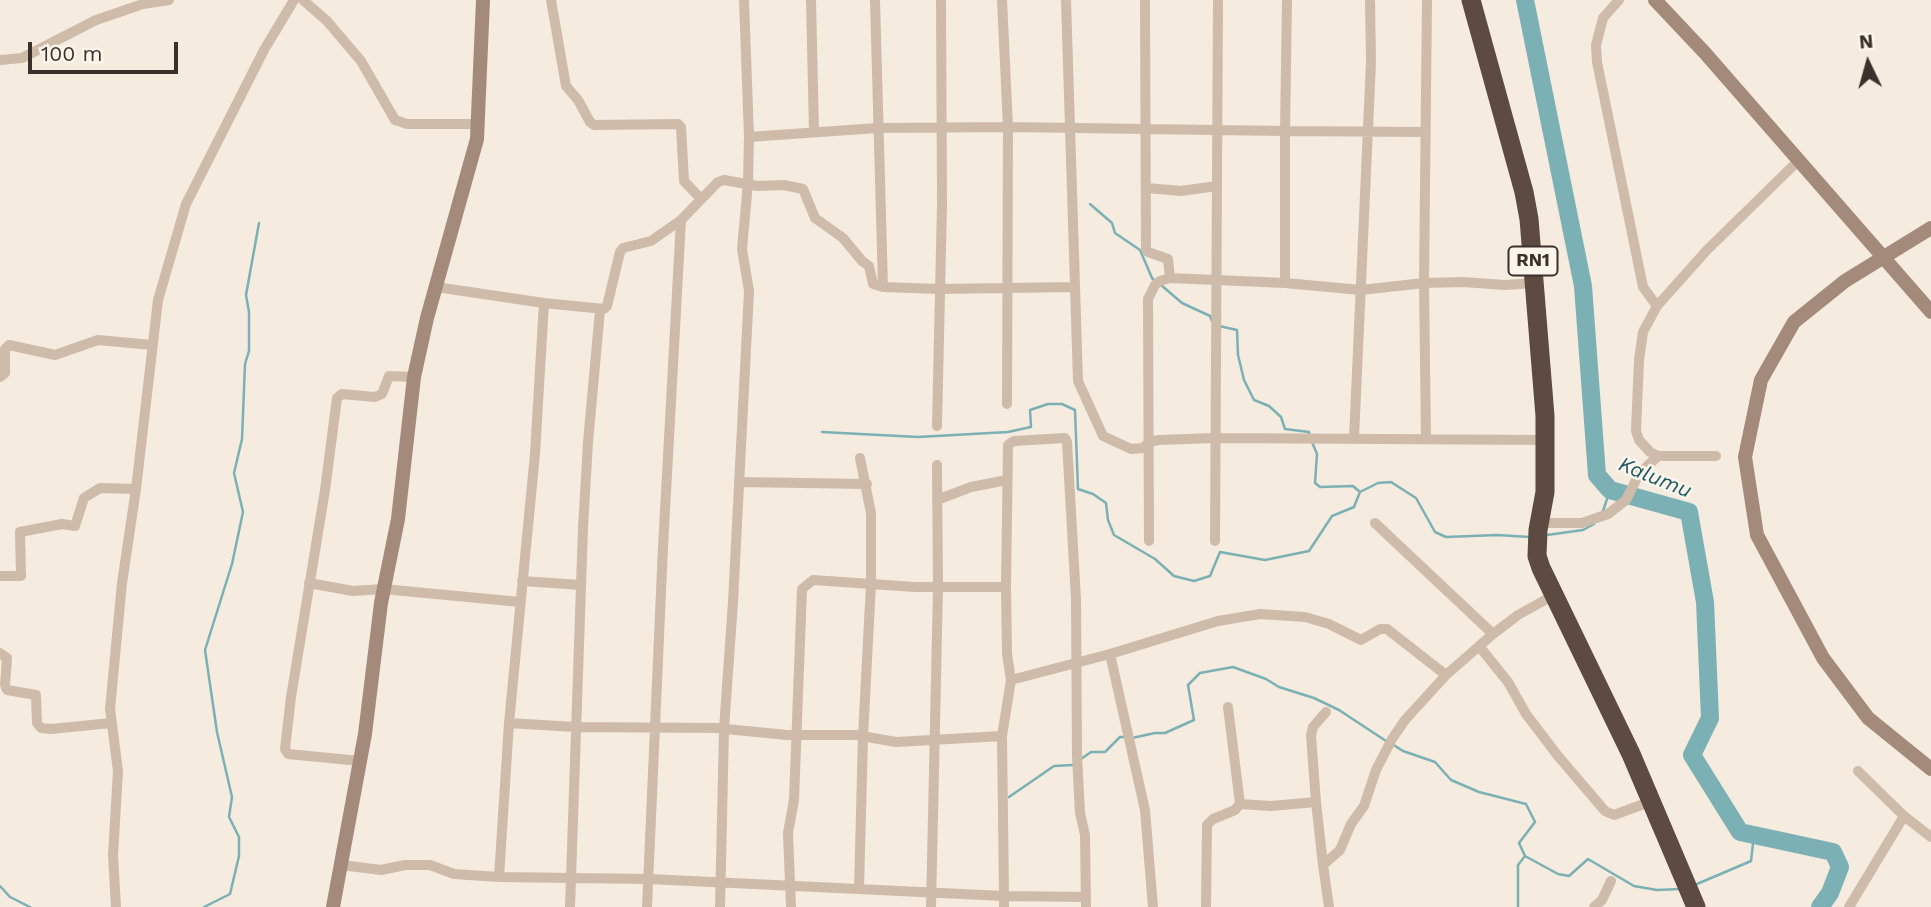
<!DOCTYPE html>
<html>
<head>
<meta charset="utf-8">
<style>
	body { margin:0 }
	#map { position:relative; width:1931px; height:907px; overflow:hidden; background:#f5ebdf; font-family:"Work Sans",sans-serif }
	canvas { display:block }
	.north { position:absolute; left:1833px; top:28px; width:70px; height:70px; -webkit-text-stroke:5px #fcf5ec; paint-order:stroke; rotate:355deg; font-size:19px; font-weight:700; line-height:28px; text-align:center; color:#3b302a }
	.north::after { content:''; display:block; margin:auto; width:24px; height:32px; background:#3b302a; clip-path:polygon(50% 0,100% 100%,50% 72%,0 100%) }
	.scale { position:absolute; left:28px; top:42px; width:150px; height:32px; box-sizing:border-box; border:4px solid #3b302a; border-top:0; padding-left:9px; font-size:21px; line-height:24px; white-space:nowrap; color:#3b302a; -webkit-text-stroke:5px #fcf5ec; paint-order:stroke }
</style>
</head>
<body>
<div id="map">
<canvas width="1931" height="907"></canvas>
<div class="north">N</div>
<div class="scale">100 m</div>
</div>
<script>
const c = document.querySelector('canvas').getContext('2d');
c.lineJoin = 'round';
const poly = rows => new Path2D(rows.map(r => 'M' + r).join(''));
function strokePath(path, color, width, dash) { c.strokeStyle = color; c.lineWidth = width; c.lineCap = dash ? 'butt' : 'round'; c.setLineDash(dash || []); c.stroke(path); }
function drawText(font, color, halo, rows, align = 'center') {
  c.font = font + ' "Work Sans",sans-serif'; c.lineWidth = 5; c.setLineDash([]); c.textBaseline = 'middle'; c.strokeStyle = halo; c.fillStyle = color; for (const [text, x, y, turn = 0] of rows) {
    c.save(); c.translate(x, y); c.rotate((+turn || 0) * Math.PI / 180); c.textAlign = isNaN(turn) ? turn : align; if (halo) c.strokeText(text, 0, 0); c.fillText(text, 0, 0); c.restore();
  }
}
strokePath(poly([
	[1090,204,1112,223,1115,233,1140,250,1152,278,1155,281],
	[1161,285,1182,303,1210,316,1212,321],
	[1219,326,1237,330,1238,355,1244,380,1254,400,1269,406,1281,417,1285,429,1309,432,1310,436],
	[822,432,918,437,1008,432,1031,427,1030,410,1048,404,1062,404,1075,410,1078,489,1093,494,1106,503,1108,520,1114,535,1155,559,1174,576,1194,581,1210,576,1220,552,1265,560,1309,551,1332,516,1354,507,1360,492,1378,483,1391,482,1416,498,1435,532,1446,537,1497,535,1530,537],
	[1312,442,1317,454,1315,483,1320,487,1353,486,1360,492],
	[1602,514,1610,490],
	[1547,535,1583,530,1594,524],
	[1132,738,1155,733,1165,733,1194,720,1188,685,1200,673,1233,667,1266,679,1279,687,1314,698,1339,710,1386,741],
	[1392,744,1403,751,1435,762,1451,780,1479,792,1526,804,1535,822,1519,843,1525,856,1558,874,1569,876,1588,859,1634,886,1657,890,1680,889],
	[1081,759,1091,752,1105,752,1120,737,1126,737],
	[1009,797,1054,766,1073,765],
	[1697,884,1751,861,1754,835],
	[0,886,10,897,30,907],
	[204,907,230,894,239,856,239,837,229,817,232,797,217,732,205,650,232,564,243,512,234,473,242,439,245,364,249,351,249,312,246,295,259,223],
	[1518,907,1518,865,1525,856]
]), '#7bb1b5', 2.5);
strokePath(poly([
	[1525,0,1583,286,1597,475,1610,490,1689,512,1705,602,1710,718,1692,755,1740,832,1833,852,1840,867,1830,893,1820,907]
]), '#7bb1b5', 18);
strokePath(poly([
	[303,0,327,21,361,61,395,120,407,124,479,124],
	[551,0,566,86,578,100,590,122,594,125,678,124,681,127,684,181,701,199],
	[811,0,814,132],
	[875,0,883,287],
	[1002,0,1008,127,1007,404],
	[1066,0,1078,381,1103,436,1131,449,1143,448,1149,442,1159,440,1215,438,1545,440],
	[1145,0,1146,249,1148,252,1168,259,1170,278,1285,283],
	[1287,0,1285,131,1424,132],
	[1427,0,1424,283,1463,282,1505,285,1535,283],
	[1619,0,1603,18,1596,45,1597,62,1643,287,1657,306,1707,250,1799,160],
	[0,60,22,58,96,20,143,4,169,0],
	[749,137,877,128,1008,127,1285,131,1285,283,1361,290,1424,283,1426,439],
	[1147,188,1181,191,1217,186],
	[436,287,544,303,604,309,607,306,620,252,623,248,651,241,681,220,718,182,724,180,758,186,784,185,803,189,815,218,843,238,862,261,869,266,873,284,883,287,939,289,1074,287],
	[1657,306,1643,332,1639,360,1636,431,1639,440,1650,452,1658,456,1716,456],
	[0,377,5,373,5,349,9,345,55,355,98,340,152,345],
	[937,426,942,204,941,0],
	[1354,438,1371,62,1370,0],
	[739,482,867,484],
	[937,500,971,487,1007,480],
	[1375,523,1493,634],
	[1540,523,1582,523,1608,514,1626,500,1639,474,1658,456],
	[1149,541,1148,299,1155,285,1160,281,1170,278],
	[1215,541,1218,0],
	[0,576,21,576,20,532,62,524,75,526,84,498,100,488,136,489],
	[522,581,581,585],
	[309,583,353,591,383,589,520,602],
	[1479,646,1508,682,1526,714,1558,756,1605,811,1614,815,1652,801],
	[0,653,7,658,5,685,7,690,36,695,37,723,41,728,51,729,111,723],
	[1110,654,1145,810,1153,907],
	[1011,680,1110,654,1218,621,1260,614,1305,617,1329,624,1361,640,1380,629,1387,629,1446,675],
	[509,723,575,727,716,728,787,735,856,735,896,742,1002,736,1011,680,1007,654,1006,587],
	[1002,736,1004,896,1086,897],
	[360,761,288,754,285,749,291,697,325,490,337,398,342,394,375,397,382,394,389,376,414,377],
	[1316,802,1311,735,1313,727,1326,712],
	[1240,804,1271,806,1316,802,1323,865],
	[1904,816,1931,837],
	[341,865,381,870,405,865,430,865,454,874,499,877,649,879,1004,896,1004,907],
	[499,877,509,723,535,454,544,303],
	[859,889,863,736,871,584,871,513,860,458],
	[116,907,113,855,118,771,110,709,122,583,136,489,158,300,186,204,264,50,294,0],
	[570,907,583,528,588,442,600,310],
	[647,907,663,547,681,220],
	[720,907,724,729,733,602,749,291,742,249,748,183,749,137,744,0],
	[791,907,788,833,794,800,802,589,813,580,915,587,1006,587,1008,445,1014,441,1065,438,1067,442,1076,599,1077,756,1080,813,1085,835,1086,907],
	[931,907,938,588,937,465],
	[1206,907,1207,825,1213,819,1235,810,1240,804,1228,707],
	[1329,907,1323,865,1340,850,1351,824,1364,806,1376,770,1392,739,1405,720,1446,675,1493,634,1518,615,1554,595],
	[1594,907,1602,900,1611,881],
	[1849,907,1904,816,1858,771]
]), '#cfbba9', 10);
strokePath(poly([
	[1655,0,1705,53,1931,312],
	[1931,228,1845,281,1794,322,1761,380,1745,457,1757,535,1823,658,1868,718,1931,769],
	[333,907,365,734,381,603,398,519,414,377,427,318,477,139,483,0]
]), '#a38a7a', 14);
strokePath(poly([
	[1471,0,1524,192,1529,219,1545,416,1545,492,1538,530,1537,556,1541,568,1631,754,1696,907]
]), '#5d4a40', 19);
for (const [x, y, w] of [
	[1533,261,49]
]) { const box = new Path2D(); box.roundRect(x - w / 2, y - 14.5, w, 29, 5); c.fillStyle = '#fcf5ec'; c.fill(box); strokePath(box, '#3b302a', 2); }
drawText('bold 18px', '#3b302a', null, [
	["RN1",1533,261]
]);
drawText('italic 21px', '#1b5a61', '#fcf5ec', [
	["Kalumu",1655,478,22]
]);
</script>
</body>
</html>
